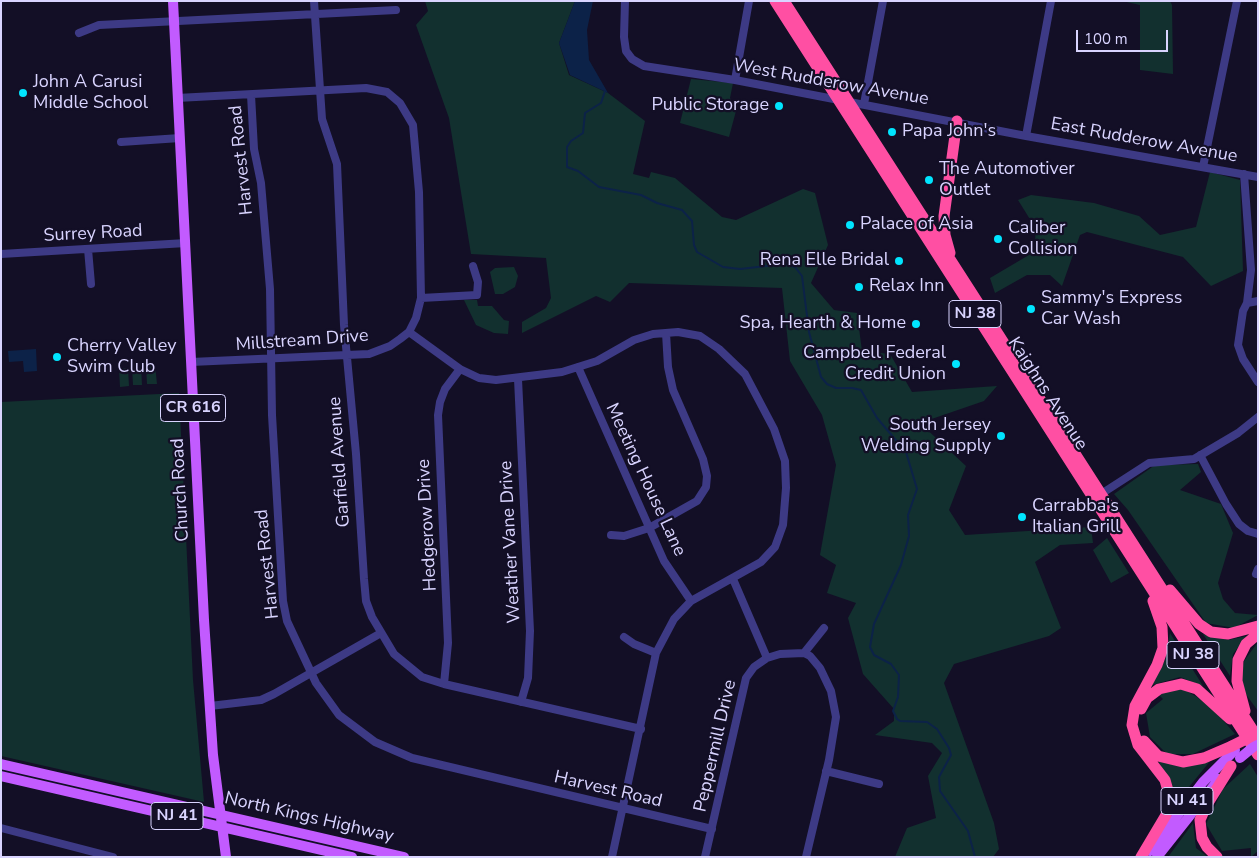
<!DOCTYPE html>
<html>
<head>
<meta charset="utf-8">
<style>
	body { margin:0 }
	#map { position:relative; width:1259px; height:858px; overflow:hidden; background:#130f26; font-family:"Nunito Sans",sans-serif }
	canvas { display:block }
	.frame { position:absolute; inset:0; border:2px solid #d9d4ff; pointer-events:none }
	.scale { position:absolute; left:1076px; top:30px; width:92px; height:22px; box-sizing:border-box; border:2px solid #d9d4ff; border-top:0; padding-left:6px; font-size:15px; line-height:18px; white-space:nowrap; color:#d9d4ff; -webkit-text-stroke:4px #130f26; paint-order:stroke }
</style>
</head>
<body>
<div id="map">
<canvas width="1259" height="858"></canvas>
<div class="frame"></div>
<div class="scale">100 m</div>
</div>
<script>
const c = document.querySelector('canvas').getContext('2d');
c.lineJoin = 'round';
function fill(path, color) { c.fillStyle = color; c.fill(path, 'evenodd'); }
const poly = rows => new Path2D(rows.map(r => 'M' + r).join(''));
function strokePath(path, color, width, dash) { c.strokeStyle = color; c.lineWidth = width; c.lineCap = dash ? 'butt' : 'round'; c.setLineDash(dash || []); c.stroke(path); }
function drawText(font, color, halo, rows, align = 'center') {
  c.font = font + ' "Nunito Sans",sans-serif'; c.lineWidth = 4.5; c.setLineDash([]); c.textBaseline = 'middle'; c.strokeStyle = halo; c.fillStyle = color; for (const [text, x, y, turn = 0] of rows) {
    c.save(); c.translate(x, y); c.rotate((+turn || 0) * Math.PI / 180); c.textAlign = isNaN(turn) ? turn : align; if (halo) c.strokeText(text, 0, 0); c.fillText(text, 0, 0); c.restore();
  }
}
fill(poly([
	[425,1,575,1,559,43,569,75,608,93,645,121,633,174,649,178,651,172,675,178,722,217,736,220,803,189,815,193,828,245,811,283,834,310,857,313,862,351,890,354,912,392,997,386,984,401,920,423,966,466,949,510,965,535,1091,527,1093,543,1060,545,1035,562,1061,628,1049,636,954,664,944,683,994,823,999,849,993,857,895,857,907,828,936,818,928,776,942,753,932,743,875,735,894,721,894,709,863,674,848,618,856,603,827,593,836,565,820,555,836,465,822,415,790,361,782,288,629,283,610,302,596,296,522,333,522,322,546,308,551,298,546,258,471,254,449,118,416,25,428,11],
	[1122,1,1170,1,1172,5,1173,74,1140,70,1140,5],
	[691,79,733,83,730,98,736,111,729,137,680,123],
	[1210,172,1240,180,1243,271,1211,286,1183,257,1087,232,1080,235,1062,286,1050,275,1027,275,995,293,990,278,1034,252,1036,229,1018,200,1031,195,1094,203,1139,216,1160,235,1196,227],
	[514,267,518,276,515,287,503,294,495,294,490,272,495,268],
	[464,300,477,300,478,306,492,306,504,320,509,321,508,334,494,333,476,325],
	[155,365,157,384,147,384,146,366],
	[141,366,142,385,133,385,132,367],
	[119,368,128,368,129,386,120,387],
	[179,393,193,680,204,802,1,756,1,402],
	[1198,464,1201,472,1180,490,1221,504,1233,533,1218,583,1223,599,1235,613,1258,615,1234,628,1206,623,1128,510,1114,494,1155,465],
	[1107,538,1129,573,1111,583,1093,550],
	[1170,633,1203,686,1180,677,1152,685,1166,658],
	[1203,634,1228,640,1247,636,1233,654,1230,676],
	[1258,642,1258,711,1245,693,1241,675,1244,661],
	[1172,689,1183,689,1197,697,1215,711,1235,734,1193,754,1167,754,1150,737,1146,713,1163,699,1159,695],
	[1211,760,1176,803,1159,762],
	[1250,764,1258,777,1258,851,1251,857,1251,848,1222,851,1206,824,1223,789],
	[1193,823,1196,848,1208,857,1168,857]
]), '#12302f');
fill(poly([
	[575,1,593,1,587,30,589,60,608,93,570,75,559,43],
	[36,349,37,371,24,372,23,361,9,362,8,351]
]), '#0c2248');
strokePath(poly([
	[605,91,601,103,585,113,583,133,571,141,567,147,567,167,578,171,599,187,641,195,657,203,682,210,692,221,694,245,697,252,723,267,740,269,784,264,795,267,802,276,809,332,821,377,827,384,836,388,852,388,861,390,877,418,906,452,917,489,908,515,909,536,901,565,874,624,870,647,874,655,891,664,899,675,898,697,893,711,897,719,900,721,927,722,937,729,949,748,951,755,939,777,940,791,968,831,975,857]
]), '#0c2248', 2);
strokePath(poly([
	[314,1,322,119,337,164,344,325,356,454,364,579,366,601,372,617,394,654,422,677,444,684,641,729],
	[625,1,624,37,626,51,632,59,644,66,735,80,1026,136,1258,177],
	[79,33,99,25,396,10],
	[735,80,749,1],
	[251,95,254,149,261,183,270,289,272,415,283,601,287,621,316,683,339,715,375,742,412,758,712,829],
	[177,98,366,88,387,92,400,103,413,125,419,192,421,298,416,318,409,332,400,339,390,346,369,354,191,362],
	[864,104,883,1],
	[1026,136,1051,1],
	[121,142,180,138],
	[1203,167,1237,1],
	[1244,174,1251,270,1247,303],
	[88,249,91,284],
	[1,254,186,243],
	[421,298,477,295,478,282,473,266],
	[1258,301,1247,303,1243,311,1238,345,1243,359,1258,382],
	[409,332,460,369,479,378,496,380,562,372,597,361,634,340,653,334,678,332,700,336,719,349,745,374,774,429,785,461,786,488,783,525,775,547,761,562,691,601,674,619,656,653,612,857],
	[578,367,664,561,691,601],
	[518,379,530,631,528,678,521,702],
	[1200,455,1226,504,1239,524,1248,531,1258,534],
	[1101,494,1149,463,1194,459,1238,433,1258,417],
	[611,535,624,536,649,528,697,501,706,487,707,476,703,459,673,390,668,367,666,333],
	[1256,574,1258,569],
	[733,579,767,658],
	[624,637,634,644,656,653],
	[804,653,810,656,820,668,831,691,836,717,829,760,806,857],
	[804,653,824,628],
	[444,684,448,643,438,415,440,402,445,389,460,369],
	[210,706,261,700,274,694,381,633],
	[826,771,879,784],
	[1,828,113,857],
	[705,857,746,678,754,667,767,658,780,654,804,653]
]), '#3d3a85', 8);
strokePath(poly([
	[173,1,204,620,213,755,226,857],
	[1,764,404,857],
	[1,776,352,857],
	[1150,851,1203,782,1235,750],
	[1157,857,1219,779]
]), '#c25bff', 10);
strokePath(poly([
	[775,1,1258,755],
	[784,1,1258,738],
	[950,253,945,235,944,216,957,121],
	[1170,590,1199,624,1211,632,1228,634,1258,626],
	[1141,709,1147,698,1159,689,1181,684,1197,689,1230,719],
	[1245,711,1237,681,1238,660,1246,644,1258,634],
	[1144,741,1158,756,1183,762,1204,758,1232,746],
	[1141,857,1166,815,1170,798,1165,780,1138,745,1132,725,1135,706,1157,665,1163,648,1162,627,1153,601],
	[1217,857,1207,847,1202,838,1200,820,1206,806,1231,766]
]), '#ff4fa3', 11);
strokePath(poly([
	[1240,758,1258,743]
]), '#c25bff', 10);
strokePath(poly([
	[1232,746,1254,735]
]), '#ff4fa3', 11);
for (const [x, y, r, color] of [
	[23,93,5,"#00e5ff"],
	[779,106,5,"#00e5ff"],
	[892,132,5,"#00e5ff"],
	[929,180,5,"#00e5ff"],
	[850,225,5,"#00e5ff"],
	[998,239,5,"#00e5ff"],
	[899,261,5,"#00e5ff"],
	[859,287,5,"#00e5ff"],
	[1031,309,5,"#00e5ff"],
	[916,324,5,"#00e5ff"],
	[57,357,5,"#00e5ff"],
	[956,364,5,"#00e5ff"],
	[1001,436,5,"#00e5ff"],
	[1022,517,5,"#00e5ff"]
]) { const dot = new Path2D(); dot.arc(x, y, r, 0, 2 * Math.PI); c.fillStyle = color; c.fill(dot); strokePath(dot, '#130f26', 2); }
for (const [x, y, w] of [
	[975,314,52],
	[193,408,65],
	[1193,655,52],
	[1187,801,52],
	[177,816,52]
]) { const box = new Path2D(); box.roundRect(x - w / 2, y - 13.5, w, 27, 4); c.fillStyle = '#130f26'; c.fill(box); strokePath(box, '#d9d4ff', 1); }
drawText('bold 16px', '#d9d4ff', null, [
	["NJ 38",975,314],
	["CR 616",193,408],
	["NJ 38",1193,655],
	["NJ 41",1187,801],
	["NJ 41",177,816]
]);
drawText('18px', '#d9d4ff', '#130f26', [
	["John A Carusi",33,83],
	["Middle School",33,104],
	["Public Storage",769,106,"right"],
	["Papa John's",902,132],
	["The Automotiver",939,170],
	["Outlet",939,191],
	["Palace of Asia",860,225],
	["Caliber",1008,229],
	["Collision",1008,250],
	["Rena Elle Bridal",889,261,"right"],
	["Relax Inn",869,287],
	["Sammy's Express",1041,299],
	["Car Wash",1041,320],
	["Spa, Hearth & Home",906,324,"right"],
	["Cherry Valley",67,347],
	["Swim Club",67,368],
	["Campbell Federal",946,354,"right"],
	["Credit Union",946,375,"right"],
	["South Jersey",991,426,"right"],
	["Welding Supply",991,447,"right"],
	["Carrabba's",1032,507],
	["Italian Grill",1032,528]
], 'left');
drawText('18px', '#d9d4ff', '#130f26', [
	["West Rudderow Avenue",831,83,10],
	["East Rudderow Avenue",1144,141,10],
	["Harvest Road",242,160,-96],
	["Surrey Road",93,234,-3],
	["Millstream Drive",302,341,-4],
	["Kaighns Avenue",1047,394,57],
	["Garfield Avenue",340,462,-94],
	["Meeting House Lane",645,480,65],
	["Church Road",181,490,-93],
	["Hedgerow Drive",428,525,-93],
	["Weather Vane Drive",511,542,-93],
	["Harvest Road",268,564,-96],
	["Peppermill Drive",716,746,-77],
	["Harvest Road",608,790,13],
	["North Kings Highway",309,818,13]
]);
</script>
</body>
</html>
